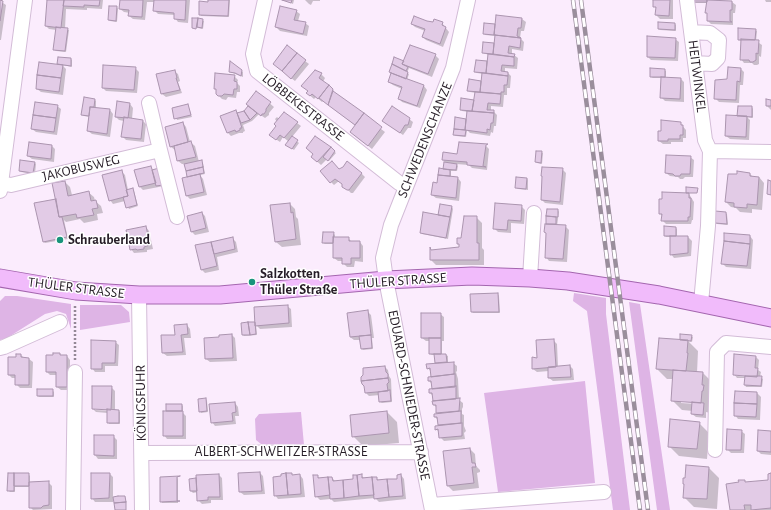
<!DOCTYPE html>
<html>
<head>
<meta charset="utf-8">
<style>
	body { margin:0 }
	canvas { display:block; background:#fbecfd }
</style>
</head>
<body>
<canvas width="771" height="510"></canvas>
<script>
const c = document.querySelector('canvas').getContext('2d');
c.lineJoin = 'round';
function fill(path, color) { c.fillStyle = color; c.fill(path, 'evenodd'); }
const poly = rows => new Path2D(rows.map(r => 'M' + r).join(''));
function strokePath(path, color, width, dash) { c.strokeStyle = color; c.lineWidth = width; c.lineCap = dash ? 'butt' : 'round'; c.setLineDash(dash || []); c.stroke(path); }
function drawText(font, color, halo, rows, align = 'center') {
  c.font = font + ' "Alegreya Sans",sans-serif'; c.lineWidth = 3; c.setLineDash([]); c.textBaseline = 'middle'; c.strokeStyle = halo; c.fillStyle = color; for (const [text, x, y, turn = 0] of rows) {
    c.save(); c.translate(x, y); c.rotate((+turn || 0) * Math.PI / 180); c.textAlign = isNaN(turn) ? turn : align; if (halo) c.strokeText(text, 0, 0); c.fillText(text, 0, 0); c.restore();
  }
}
fill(poly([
	[574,293,606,298,606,314,630,510,613,510,587,311,573,301],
	[5,296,17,296,71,304,71,329,66,314,57,311,45,314,7,338,0,340,0,301],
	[629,302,640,304,670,510,657,510],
	[80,305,121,305,129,312,130,322,80,330],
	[585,381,595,483,498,492,484,393],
	[301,412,304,445,261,444,256,440,255,419,259,414]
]), '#deb4e5');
fill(poly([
	[48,0,103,0,102,9,87,8,87,10,66,9,65,29,69,30,66,52,56,51,54,49,57,30,49,29,46,26],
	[121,0,190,0,188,23,178,22,175,18,175,15,158,14,154,10,155,2,147,2,145,20,133,19,129,16,130,13,124,12,120,9],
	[209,0,230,0,229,17,201,16,200,14,209,3],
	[283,0,294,0,293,4],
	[305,0,320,0,320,1,313,1,311,5,309,4],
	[654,0,673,0,673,19,660,19,656,15,657,9,654,6],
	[694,0,732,2,736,5,735,13,733,13,733,25,711,24,708,21,708,14,707,13,708,3,695,3],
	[765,0,771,0,771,2,766,2],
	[0,1,6,5,1,40,0,40],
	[117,7,118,9,117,22,110,21,109,20],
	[296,11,300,14,298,21,305,23,309,26,307,36,280,31,276,27],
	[497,16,522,19,526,22,524,31,521,31,520,38,524,42,523,51,512,49,512,55,514,55,518,58,517,69,505,68,505,73,508,73,511,76,510,88,507,88,507,95,504,95,503,107,491,106,491,111,493,111,497,115,496,126,494,126,493,133,491,132,490,136,470,133,467,130,466,137,456,136,454,135,456,118,467,121,468,112,462,111,461,109,475,102,476,93,470,92,468,91,469,80,482,82,483,74,477,73,475,72,476,61,488,62,489,55,483,53,483,43,495,45,496,36,485,35,484,33,485,24,495,25,496,26],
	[193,19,202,20,204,21,203,29,193,27],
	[433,23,442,23,449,32,443,47,426,40,423,37,425,31,415,27,412,24],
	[675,24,676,25,676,31,660,30,659,29],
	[755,30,757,31,756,41,762,45,761,57,759,56,759,64,757,65,754,65,752,63,744,63,741,59,742,41,739,40],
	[675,39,679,42,678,61,651,60,648,57],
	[435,55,439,59,432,77,409,68,407,73,409,74,407,80,424,86,427,90,420,108,402,102,399,98,402,89,393,85,389,82,391,74,390,72,403,62],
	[58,58,71,59,72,60,72,67,62,65,66,69,63,95,41,92,37,89,59,65,58,64],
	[305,61,309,64,295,81,277,67],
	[231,63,243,72,243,77,230,72],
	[135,68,139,72,137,93,106,91,103,88],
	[741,69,744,72,743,85,740,85,739,103,719,102,715,98],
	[664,70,666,71,666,78,681,79,684,82,684,102,665,101,661,97,662,78,653,78,651,77],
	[174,71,178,74,180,81,178,82,182,93,166,97,162,94],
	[315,71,321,74,325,78,323,82,333,90,334,93,385,132,372,149,354,135,356,126,323,101,322,102,316,97,314,99,307,93,309,91,303,85],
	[234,76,238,80,237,83,240,86,240,92,237,92,236,98,228,97,226,100,222,99,217,94,217,91,215,89],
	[257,92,274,107,269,113,269,115,265,118,259,114,252,121,243,125,245,131,243,132,243,133,239,133,231,136,228,133,236,111,238,113,244,112,250,106],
	[85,98,95,100,96,101,96,108,110,110,113,114,110,137,92,134,88,131,90,117,84,116,82,115],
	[767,100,771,101,771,110,767,106],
	[130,104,133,108,132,119,143,121,146,124,144,142,126,140,122,136,124,121,119,120,116,117],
	[188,105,192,117,177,120,173,109],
	[57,106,61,109,57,135,36,132,32,129],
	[752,107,753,109,753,118,747,117,750,120,749,140,730,139,726,136],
	[277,117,279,119,297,123,301,126,292,137,299,143,294,150,288,146,289,142,283,137,280,142,274,138,277,126,277,122,275,119],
	[409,119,413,122,411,128,408,128,403,135,383,121],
	[183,123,186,127,190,142,195,146,199,162,201,161,203,163,205,174,200,175,203,179,207,195,190,199,187,196,189,178,185,164,182,164,178,161,175,150,171,147],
	[680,123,686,130,686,138,683,138,683,142,671,142,671,144,663,144,659,141],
	[316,137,336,153,329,161,327,159,321,165,312,157,314,154],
	[485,145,489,149,487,170,472,168,469,165,456,164,458,166,457,171,451,171,451,177,458,178,461,182,459,201,436,198,432,195,438,184,439,169,444,170,447,164,443,160],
	[52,146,55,149,54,162,32,159,28,156],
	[541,152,543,153,542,164,537,163,536,162],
	[690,157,694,160,693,177,685,177,683,179,680,179,678,177,670,176,666,173],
	[35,163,36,164,35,174,21,172,20,171],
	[151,167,164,186,143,190,140,187,135,171],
	[562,169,566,173,563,205,545,203,542,200],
	[339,170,362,174,365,177,353,193,351,193,339,181,334,185,331,182],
	[121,171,125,175,128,190,132,189,134,191,138,206,129,209,125,201,113,204,110,200],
	[750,174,753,177,759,177,764,183,762,210,752,209,752,213,740,212,736,208,731,207,726,202],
	[527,178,528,180,528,190,518,189,516,187],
	[65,182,70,187,72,195,88,192,94,197,95,201,101,206,103,213,97,214,98,220,84,223,80,219,66,222,64,220,68,239,45,243,44,242,36,204,57,200],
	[689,194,699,194,689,194,694,202,693,220,692,220,691,224,666,224,662,220,662,216,660,213],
	[290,204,295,209,296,217,298,219,301,245,282,247,276,242,271,206],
	[441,205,452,207,453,209,448,239,422,234,421,232,439,216],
	[521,206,525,210,524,224,511,223,511,233,498,232,494,228],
	[548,210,558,210,559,212,557,226,565,226,569,230,567,262,549,261,546,257],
	[202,213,205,216,209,232,195,235,192,232],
	[725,213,727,214,728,225,717,224,716,223],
	[476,217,482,223,482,248,484,250,484,265,436,265,431,260,460,248,460,245,458,243],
	[146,227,149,231,153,249,147,250,147,252,134,253,131,249],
	[676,228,677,229,677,237,688,237,692,241,691,256,674,258,671,254,671,237,666,237,665,236],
	[333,233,335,235,335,238,348,238,352,242,360,242,363,246,363,262,355,261,354,267,347,267,343,263,343,261,338,261,334,258,334,244,325,244,323,243],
	[750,236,753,240,751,269,726,267,722,263],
	[232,238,236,242,238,252,217,257,219,270,205,273,201,269,197,246],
	[498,294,499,296,500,313,473,313,472,312],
	[287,306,291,309,292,327,260,329,256,325,257,335,244,336,243,335,255,323],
	[368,312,371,315,374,338,372,338,373,349,363,350,362,349,361,340,354,340,350,337],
	[440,314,444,317,444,341,442,341,442,355,446,355,448,356,448,363,453,363,457,366,457,371,456,372,458,379,459,400,463,403,463,407,462,409,462,414,464,415,464,426,466,431,464,433,465,439,444,441,440,437,440,433,436,429,439,426,438,420,435,417,438,414,437,408,434,405,433,396,430,393,433,390,432,384,429,381,432,378,431,372,428,368,438,364,436,355,432,355,430,354,430,341,426,341,422,338],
	[187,325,190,329,191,338,184,338,186,355,167,356,163,353,176,335],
	[232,335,235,338,237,361,210,362,206,359,205,339,220,338],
	[691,336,693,337,692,342,688,341,698,351,697,373,703,373,713,383,710,413,706,412,706,418,696,417,692,414,693,411,682,410,672,400,674,379,667,379,657,369,681,341],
	[681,401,697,402,697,404,681,403],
	[553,340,557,344,558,367,570,366,573,369,574,380,553,381,549,378,549,371,537,372,533,369,538,359],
	[115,342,119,345,118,366,105,366,105,372,95,372,92,368],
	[60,354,62,356,67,356,70,360,70,390,61,390,57,387,57,375,50,375,47,372],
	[21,355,25,359,29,359,33,362,32,388,20,388,16,384,16,378,12,378,9,375,17,358],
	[756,357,759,360,758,370,761,372,760,377,763,379,762,387,746,387,745,385,745,378,737,378,734,374],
	[736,374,750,377,736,376],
	[385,367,388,370,389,376,391,379,392,402,382,403,380,402,380,395,369,396,366,393],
	[111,387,115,391,115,411,119,411,120,412,120,424,109,424,108,422,108,413,96,412,93,409],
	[95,408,114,409,114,411,95,410],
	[52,390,54,392,54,397,39,397,38,396],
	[736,392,757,393,761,397,760,420,738,419,735,415],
	[206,399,207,401,208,412,201,413,200,411],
	[235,403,238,407,239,416,235,416,236,424,215,426,212,422],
	[182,405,183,406,183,413,186,416,186,439,167,439,164,435],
	[387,412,397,422,399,443,363,446,353,436],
	[699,423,709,433,707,459,679,456,669,446],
	[741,431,745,434,744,453,731,453,727,449],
	[771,432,771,455,761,454,758,451],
	[95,436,113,436,117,440,117,459,98,459,95,455],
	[470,449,475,454,476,466,480,470,480,472,477,473,479,488,453,491,448,486],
	[709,468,719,478,717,509,694,507,684,497,685,485,684,484],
	[260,473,263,476,265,494,244,495,240,492],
	[28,474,30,476,30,482,48,482,52,486,52,509,33,510,30,507,30,487,15,487,15,492,10,492,8,490],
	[110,474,113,477,113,502,95,502,92,498],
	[291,474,293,476,300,475,303,479,305,497,278,499,275,495,282,477],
	[771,474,771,510,731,510,740,483,744,481,746,483,769,481],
	[219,475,222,478,223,500,211,500,211,503,202,504,198,500,198,492,193,493,191,491,190,480],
	[361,475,365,479,376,478,380,481,398,479,401,475,404,479,406,499,379,502,375,498,334,502,331,499,320,500,316,496,317,476,321,479,332,478,336,482,354,480],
	[177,477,178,479,178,503,162,503,161,501]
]), '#0003');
const building = poly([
	[0,0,3,1,0,21,0,0],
	[47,0,64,0,61,28,45,26,47,0],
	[64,0,100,0,99,6,84,5,84,7,63,6,64,0],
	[120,0,143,0,142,17,128,16,129,10,119,9,120,0],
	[154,0,186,0,185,20,174,19,174,13,153,11,154,0],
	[208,0,229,0,228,16,199,15,199,1,208,2,208,0],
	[282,0,292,0,291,3,282,0],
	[653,0,670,0,669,16,655,15,656,7,653,7,653,0],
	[693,0,707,0,707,2,693,2,693,0],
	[707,0,732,1,732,10,730,10,730,21,732,22,707,21,707,13,705,13,707,0],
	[109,6,117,6,116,21,108,20,109,6],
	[280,6,297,10,294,20,306,22,303,34,275,27,280,6],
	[496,15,522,18,521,28,518,28,517,36,521,38,494,35,496,15],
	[414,16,427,21,433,22,434,19,443,22,442,25,446,27,440,44,422,37,425,29,411,24,414,16],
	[192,18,198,18,196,29,192,28,192,18],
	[198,18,203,19,202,28,197,27,198,18],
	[658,22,675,23,675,30,658,29,658,22],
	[484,23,495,24,494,35,483,34,484,23],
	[56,27,68,28,65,51,53,50,56,27],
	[738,28,756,29,755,40,738,40,738,28],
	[495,35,521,38,520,48,509,46,508,53,515,54,514,57,493,54,495,35],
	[647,36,676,38,675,58,647,57,647,36],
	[741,39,759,40,758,54,756,53,756,60,753,62,750,62,749,60,740,60,741,39],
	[483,42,494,43,493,54,482,53,483,42],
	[287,45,297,53,282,71,273,64,287,45],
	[410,45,436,54,428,74,402,64,410,45],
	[297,53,306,60,291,79,282,71,297,53],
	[488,54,514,57,514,66,502,65,501,71,508,72,508,76,486,73,488,54],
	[58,57,71,58,71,66,57,64,58,57],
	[394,57,404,61,402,64,408,67,406,71,392,64,394,57],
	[476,60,487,61,486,73,474,72,476,60],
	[230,61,242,70,241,76,235,73,229,72,230,61],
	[39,62,63,65,61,78,37,75,39,62],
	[392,64,408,72,406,79,389,72,392,64],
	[103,65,136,67,134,90,102,88,103,65],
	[728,67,741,68,740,82,737,81,736,100,714,99,715,80,727,79,728,67],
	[650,68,665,69,665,77,650,77,650,68],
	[175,70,177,78,176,78,180,90,161,94,156,74,175,70],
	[315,70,322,73,319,78,329,85,318,99,312,94,310,96,306,93,308,91,301,86,315,70],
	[215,73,235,75,234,81,237,82,237,89,234,89,233,95,224,94,222,96,218,96,216,94,216,89,214,89,215,73],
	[391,73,424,85,417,106,398,99,402,87,388,82,391,73],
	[482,73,508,76,507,85,504,85,504,92,501,92,501,94,480,92,482,73],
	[37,75,61,78,59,92,36,89,37,75],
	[661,77,681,78,680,99,660,98,661,77],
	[469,79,481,81,480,92,467,91,469,79],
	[329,85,333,89,328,105,319,98,329,85],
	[256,91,271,102,266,109,266,111,264,114,262,114,261,116,246,104,256,91],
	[333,91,364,113,355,125,328,105,333,91],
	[475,92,501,94,500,104,488,103,487,110,494,110,494,113,472,111,475,92],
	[84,97,95,99,94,107,90,107,89,116,81,115,84,97],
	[461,98,474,100,472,111,460,110,461,98],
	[766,99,771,100,771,106,766,106,766,99],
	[117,101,130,103,128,118,115,117,117,101],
	[35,102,58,105,56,118,33,115,35,102],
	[188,104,191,115,174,119,172,108,188,104],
	[248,106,257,113,250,120,244,111,248,106],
	[392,106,410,118,408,125,405,125,400,133,382,121,392,106],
	[738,106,752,106,752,117,737,116,738,106],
	[90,107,110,109,107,134,87,131,90,107],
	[236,110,242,128,240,128,240,130,236,132,235,130,227,133,220,116,236,110],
	[244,111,250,120,241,123,237,113,244,111],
	[467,111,494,113,493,123,491,123,490,130,487,129,487,133,465,130,467,111],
	[284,112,298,122,284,138,280,135,276,140,269,135,276,126,274,124,284,112],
	[364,113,382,127,368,146,350,132,364,113],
	[33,115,56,118,54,132,31,129,33,115],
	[726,115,747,116,746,137,725,136,726,115],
	[124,117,143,120,141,139,121,137,124,117],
	[455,117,466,119,465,130,454,129,455,117],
	[661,120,681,122,681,125,683,125,683,135,680,135,680,139,668,139,668,141,658,141,658,131,661,131,661,120],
	[183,122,188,142,170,147,165,127,183,122],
	[454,129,466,130,465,136,453,135,454,129],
	[292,136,298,140,292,149,285,145,292,136],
	[315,136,331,147,317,162,311,157,313,154,306,148,315,136],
	[191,141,196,157,177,161,174,146,191,141],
	[29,142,52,145,51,159,27,156,29,142],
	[459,142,488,144,486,145,483,166,486,167,467,165,467,162,442,160,443,152,457,154,459,142],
	[331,147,335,151,328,161,323,157,331,147],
	[536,151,542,151,541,163,535,162,536,151],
	[666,155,691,156,690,174,681,174,680,176,675,176,673,174,665,173,666,155],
	[20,160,35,162,33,173,19,171,20,160],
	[202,160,203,167,186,171,184,164,202,160],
	[332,161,339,169,343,167,347,161,362,173,349,190,347,190,342,187,342,184,335,179,330,183,320,171,332,161],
	[444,162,457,164,456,170,443,169,444,162],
	[151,166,156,183,139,187,134,170,151,166],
	[203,167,204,173,187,177,186,171,203,167],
	[542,167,563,168,560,202,541,200,542,176,541,176,542,167],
	[159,168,163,185,156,186,152,170,159,168],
	[439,168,450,170,450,176,438,175,439,168],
	[122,170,128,196,109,201,102,175,122,170],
	[737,171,750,173,750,176,759,177,757,205,747,204,747,208,734,207,734,203,725,202,728,174,737,174,737,171],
	[200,174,204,192,186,196,182,178,200,174],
	[438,175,458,177,456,198,431,195,433,182,437,183,438,175],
	[516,177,527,178,526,189,515,188,516,177],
	[768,180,771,181,771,195,767,194,768,180],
	[65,181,68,196,89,191,91,201,96,200,98,208,92,209,94,215,77,218,76,214,59,217,52,183,65,181],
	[686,187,698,188,697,193,686,193,686,187],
	[133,188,137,205,126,208,123,197,128,196,126,190,133,188],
	[662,192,689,193,689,198,691,198,690,217,688,217,688,221,661,221,662,214,659,214,659,199,662,199,662,192],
	[56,199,59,217,62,217,67,237,43,242,34,203,56,199],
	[290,203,291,213,293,212,296,239,275,242,270,205,290,203],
	[495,203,522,205,521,221,508,220,507,230,493,229,495,203],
	[440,204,452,206,450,217,438,215,440,204],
	[547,209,558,209,558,217,546,216,547,209],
	[715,211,726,212,727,224,715,223,715,211],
	[202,212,206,228,191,232,187,216,202,212],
	[423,212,450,217,446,238,420,233,423,212],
	[464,216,477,216,477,243,479,243,479,260,430,260,430,247,431,250,459,247,459,244,457,244,457,238,461,238,464,216],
	[546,216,556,217,556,224,546,224,546,216],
	[545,224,566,225,563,259,545,258,546,233,544,232,545,224],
	[146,226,150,245,144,247,144,249,137,250,136,249,130,250,126,230,146,226],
	[664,226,676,227,676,236,664,236,664,226],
	[323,232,334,232,333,243,322,243,323,232],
	[724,233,750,235,750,244,724,241,724,233],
	[670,236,688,236,688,253,670,255,670,236],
	[233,237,235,249,214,254,211,242,233,237],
	[333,237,349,237,349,241,360,241,360,258,351,258,351,264,342,264,342,258,333,258,333,237],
	[724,241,750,244,747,266,721,264,724,241],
	[211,242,217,266,201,270,195,245,211,242],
	[498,293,499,312,471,312,470,294,498,293],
	[288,305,289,323,255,326,254,307,288,305],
	[368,310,371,335,350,337,347,313,368,310],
	[421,313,441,313,441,338,421,338,421,313],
	[248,322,250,335,242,335,241,323,248,322],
	[248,322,255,322,256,334,250,335,248,322],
	[187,324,188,334,181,335,183,352,162,353,161,335,175,335,174,325,187,324],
	[232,334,233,358,205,359,204,338,219,337,219,335,232,334],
	[680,334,692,335,691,341,680,340,680,334],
	[371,335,372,348,361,349,359,336,371,335],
	[429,338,441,338,441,354,429,354,429,338],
	[659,338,688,340,687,353,688,353,686,371,656,369,659,338],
	[554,339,556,367,532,369,532,357,537,358,536,340,554,339],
	[91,340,116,341,115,363,102,363,102,369,91,369,91,340],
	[53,353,60,353,60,355,67,355,67,387,56,387,56,372,46,372,46,355,53,355,53,353],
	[16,354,21,354,21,357,29,358,29,385,15,385,15,375,8,375,8,357,16,357,16,354],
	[434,354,446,354,447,362,435,363,434,354],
	[734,354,756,356,755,368,758,368,757,377,733,375,734,354],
	[454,362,454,374,431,377,430,368,427,369,426,364,454,362],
	[570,365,571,377,548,378,548,367,570,365],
	[385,366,386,372,388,374,388,378,361,381,361,377,363,375,363,368,385,366],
	[673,370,703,372,702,385,704,385,703,391,702,391,701,403,671,401,673,370],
	[455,374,455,387,432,389,431,381,428,381,428,377,455,374],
	[745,376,762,376,761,386,744,385,745,376],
	[388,378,389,382,387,384,388,391,365,393,364,386,362,384,361,381,388,378],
	[92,386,112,386,111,410,92,409,92,386],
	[456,386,456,399,433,401,432,393,429,393,429,389,456,386],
	[37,389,53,389,53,396,37,396,37,389],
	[390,390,391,401,379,402,378,392,390,390],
	[735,391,757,392,757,404,734,403,735,391],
	[206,398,207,411,199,412,198,399,206,398],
	[460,398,459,411,436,413,436,405,433,405,432,401,460,398],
	[235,402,236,412,232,413,233,421,211,423,209,404,235,402],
	[692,402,704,403,703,415,691,414,692,402],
	[734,403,757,404,756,417,734,416,734,403],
	[166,404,182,404,182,411,166,411,166,404],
	[107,409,119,410,119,423,107,423,107,409],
	[163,411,183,411,183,436,163,436,163,411],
	[387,411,389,433,352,437,350,415,387,411],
	[461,411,461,423,438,425,437,417,434,417,434,414,461,411],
	[670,419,700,422,697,449,668,447,670,419],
	[462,423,462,436,439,438,438,429,435,430,435,426,462,423],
	[727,429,742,430,741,450,726,450,727,429],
	[758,430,771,431,771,452,757,451,758,430],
	[94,435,114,435,114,456,94,455,94,435],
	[470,448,472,463,475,463,476,467,472,467,474,483,447,486,443,451,470,448],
	[686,465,709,467,707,499,683,498,684,484,683,484,683,478,685,478,686,465],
	[260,472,262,491,239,492,238,473,260,472],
	[8,473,14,473,14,491,7,491,8,473],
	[14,473,29,473,29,486,14,486,14,473],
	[91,473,110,473,109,498,91,499,91,473],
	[286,473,292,473,292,475,300,474,301,494,288,495,286,473],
	[286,473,288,495,274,496,273,477,281,476,281,474,286,473],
	[771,473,771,508,751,510,751,505,744,505,745,510,730,510,726,484,739,482,738,480,745,480,745,482,768,480,768,474,771,473],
	[219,474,220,497,208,497,208,500,197,501,196,475,219,474],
	[362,474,362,478,372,477,374,495,359,496,357,475,362,474],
	[401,474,403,496,389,497,387,479,397,479,397,475,401,474],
	[313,475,318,475,318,478,328,477,330,495,315,497,313,475],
	[353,475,357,475,359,496,344,498,343,480,353,479,353,475],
	[180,476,177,477,177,501,180,501,160,502,160,477,180,476],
	[328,477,332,477,333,481,343,480,344,498,330,499,328,477],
	[372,477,377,477,377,480,387,479,389,497,374,499,372,477],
	[196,478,197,491,190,491,189,479,196,478],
	[49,481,49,505,43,506,41,508,29,508,29,482,49,481],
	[118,496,125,496,126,502,114,503,113,497,118,496],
	[126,502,126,510,115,510,114,503,126,502]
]);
fill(building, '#e2cbe6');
strokePath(building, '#ab95af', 1);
const minor = poly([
	[265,0,253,54,257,71,399,183,406,186],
	[687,0,705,140,710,151,708,226,701,303],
	[691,32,710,33,719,40,718,58,712,64,695,63],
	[149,103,160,150],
	[710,151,771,152],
	[1,183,11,185,160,150,177,217],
	[0,191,25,0],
	[530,278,534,213],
	[139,295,142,510],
	[0,348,4,347,60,322],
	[715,450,717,352,726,343,771,347],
	[142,453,421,452],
	[431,505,604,492],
	[73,510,75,372],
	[432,510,386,280,383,258,391,225,453,68,468,0]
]);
const major = poly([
	[0,278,76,291,139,295,220,295,386,280,472,276,530,278,568,281,659,295,771,318]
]);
strokePath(minor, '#d3bcd7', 16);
strokePath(major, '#a466af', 19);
strokePath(poly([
	[75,360,75,305]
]), '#948896', 2.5, [2, 2]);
strokePath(minor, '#fff', 14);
strokePath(major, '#f1bbfb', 17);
const rail = poly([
	[573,0,640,510],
	[581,0,648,510]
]);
strokePath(rail, '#9a8e9c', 4.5);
strokePath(rail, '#fff', 3, [9]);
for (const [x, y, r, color] of [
	[60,240,4,"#18947c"],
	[252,282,4,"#18947c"]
]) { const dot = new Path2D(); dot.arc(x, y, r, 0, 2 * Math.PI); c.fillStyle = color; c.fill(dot); strokePath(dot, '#fff', 1.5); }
drawText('14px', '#261d27', '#fff', [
	["HEITWINKEL",697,76,83],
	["LÖBBEKESTRASSE",303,107,38],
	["SCHWEDENSCHANZE",425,140,-68],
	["JAKOBUSWEG",81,168,-13],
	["THÜLER STRASSE",398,281,-4],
	["THÜLER STRASSE",76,288,7],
	["EDUARD-SCHNIEDER-STRASSE",409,395,79],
	["KÖNIGSFUHR",141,403,-91],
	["ALBERT-SCHWEITZER-STRASSE",281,452]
]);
drawText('bold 14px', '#261d27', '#fff', [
	["Schrauberland",68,240],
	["Salzkotten,",260,274],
	["Thüler Straße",260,290]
], 'left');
</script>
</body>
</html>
